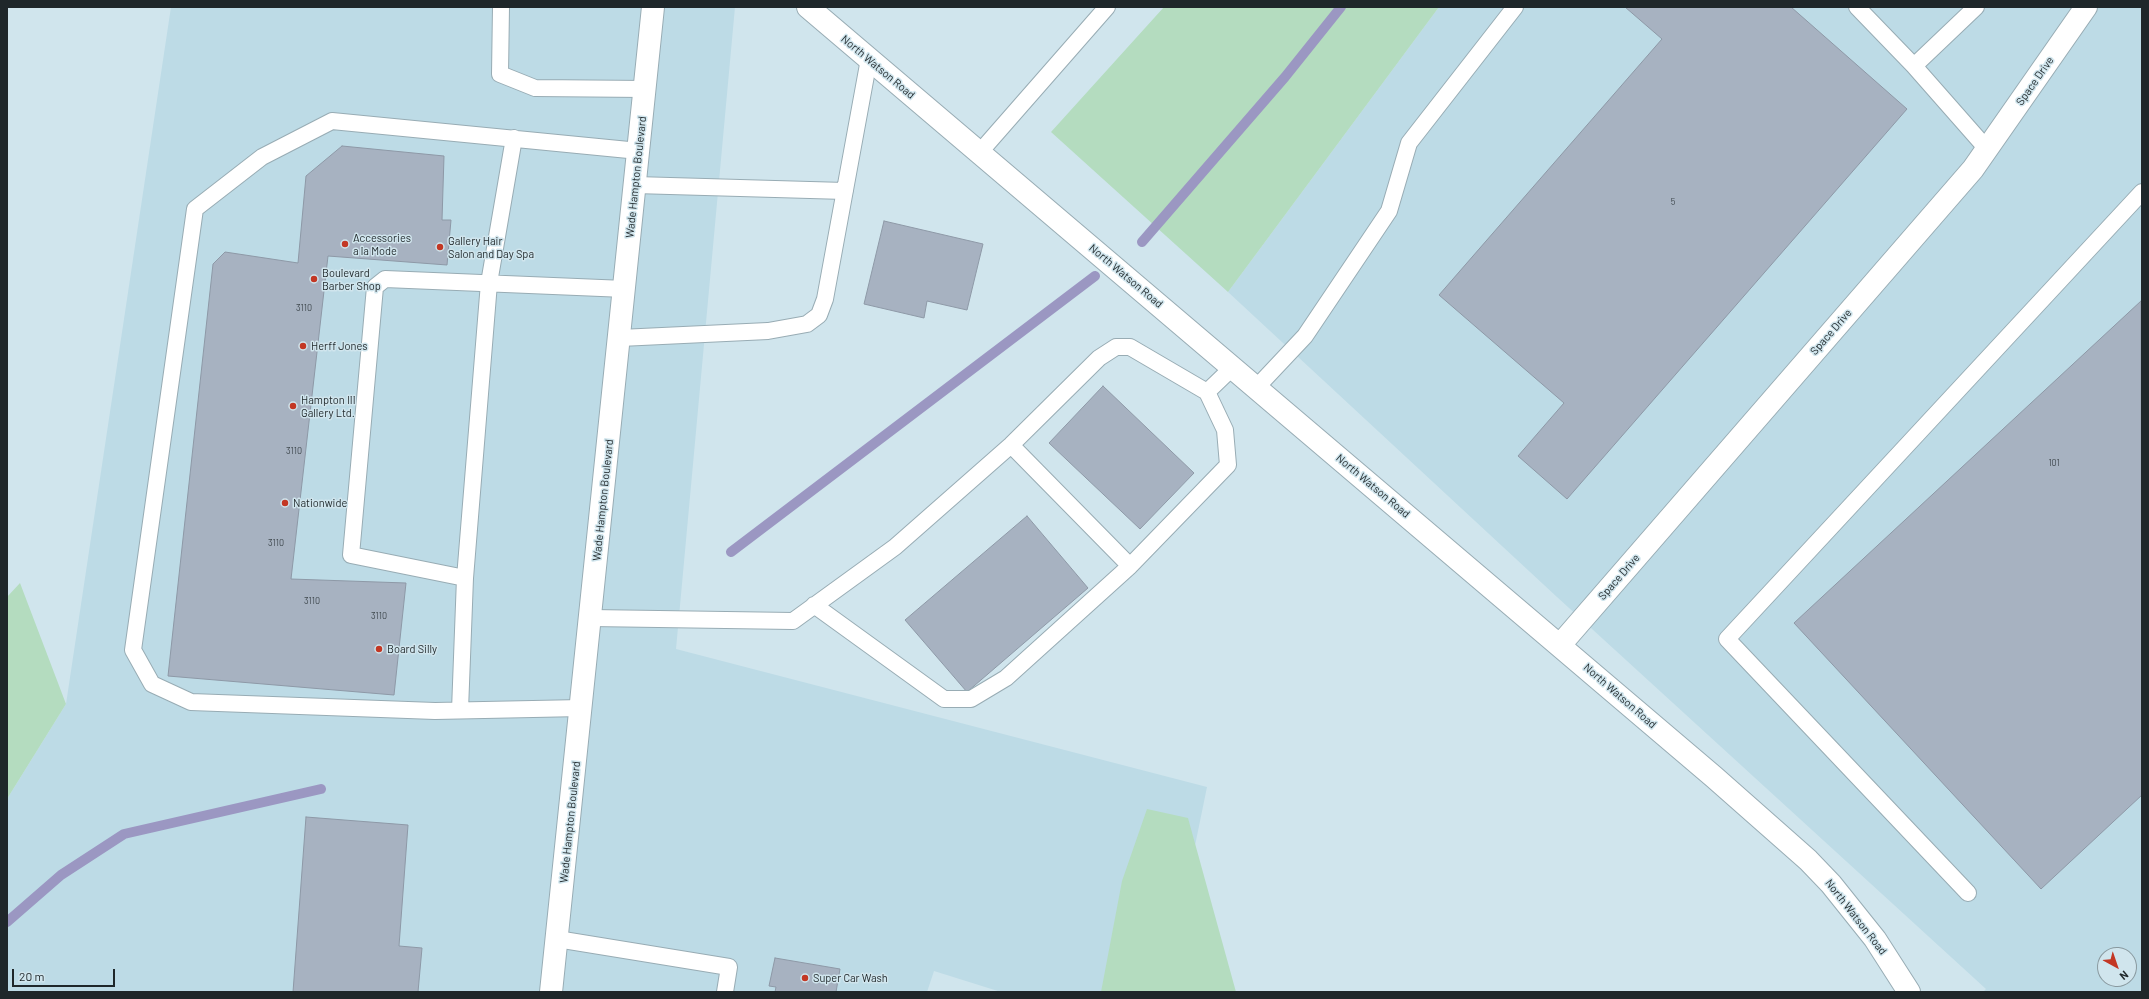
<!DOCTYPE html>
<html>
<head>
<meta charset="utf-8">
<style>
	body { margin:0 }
	#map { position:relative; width:2149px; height:999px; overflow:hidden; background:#d0e5ed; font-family:Barlow,sans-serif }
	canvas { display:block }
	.frame { position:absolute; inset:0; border:8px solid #1f272a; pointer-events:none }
	.north { position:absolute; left:2097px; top:947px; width:40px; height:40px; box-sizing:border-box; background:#d0e5ed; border:1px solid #89999f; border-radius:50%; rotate:140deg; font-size:11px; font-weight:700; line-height:16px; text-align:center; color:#1f272a }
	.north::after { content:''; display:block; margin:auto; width:14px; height:18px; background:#c33724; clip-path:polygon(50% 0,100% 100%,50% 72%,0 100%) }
	.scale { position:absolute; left:12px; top:969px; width:103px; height:18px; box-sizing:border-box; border:2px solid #1f272a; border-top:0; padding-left:5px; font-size:12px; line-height:14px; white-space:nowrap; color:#1f272a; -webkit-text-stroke:3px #d0e5ed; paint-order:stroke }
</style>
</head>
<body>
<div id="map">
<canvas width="2149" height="999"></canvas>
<div class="frame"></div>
<div class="north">N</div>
<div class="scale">20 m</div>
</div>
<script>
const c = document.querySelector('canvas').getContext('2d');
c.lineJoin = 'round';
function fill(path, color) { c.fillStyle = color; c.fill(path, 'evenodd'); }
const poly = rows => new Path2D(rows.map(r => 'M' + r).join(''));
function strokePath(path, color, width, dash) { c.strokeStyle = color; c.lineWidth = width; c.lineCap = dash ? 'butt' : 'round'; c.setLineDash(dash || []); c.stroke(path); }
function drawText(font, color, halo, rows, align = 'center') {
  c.font = font + ' Barlow,sans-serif'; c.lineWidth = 3; c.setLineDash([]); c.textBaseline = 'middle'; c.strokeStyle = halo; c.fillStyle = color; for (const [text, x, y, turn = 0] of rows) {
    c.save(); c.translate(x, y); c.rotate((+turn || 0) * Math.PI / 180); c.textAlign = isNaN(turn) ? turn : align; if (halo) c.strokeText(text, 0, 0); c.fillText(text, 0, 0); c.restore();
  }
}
fill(poly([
	[171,7,735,7,676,649,1207,787,1165,992,1001,992,934,971,927,992,7,992,7,799,66,704],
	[1439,7,2142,7,2142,992,1983,992,1986,989,1557,597,1228,292],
	[2105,955,2129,955,2129,979,2105,979]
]), '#bddbe6');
fill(poly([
	[1164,7,1439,7,1228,292,1051,132],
	[20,583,66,704,7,799,7,597],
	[1147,809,1188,818,1236,992,1101,992,1122,881]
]), '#b4dcbf');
strokePath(poly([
	[1142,242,1285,77,1341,7],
	[731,552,1095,276],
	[7,922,61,875,124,834,321,789]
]), '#9b97c2', 10);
const building = poly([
	[1625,7,1791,7,1907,109,1567,499,1518,456,1564,403,1439,295,1662,39,1625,7],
	[342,146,444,156,442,220,451,220,447,265,328,256,291,579,406,583,394,695,168,676,213,264,225,252,298,263,306,176,342,146],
	[884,221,983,244,967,310,927,301,924,318,864,304,884,221],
	[2141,301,2142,795,2041,889,1794,623,2141,301],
	[1103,386,1194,473,1140,529,1049,443,1103,386],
	[1027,516,1088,588,967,692,905,620,1027,516],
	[306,817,408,825,399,946,422,948,418,992,293,992,306,817],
	[775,958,840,969,836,992,775,992,776,987,769,986,775,958]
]);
fill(building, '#a7b2c1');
strokePath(building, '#8e99a7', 1);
const lane = poly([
	[501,7,500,74,535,88,645,89],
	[1857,7,1914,66,1987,149],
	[1914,66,1976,7],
	[980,152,1107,7],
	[635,185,845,191],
	[620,338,768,331,807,324,819,315,825,299,869,59],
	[1257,387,1305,336,1389,211,1409,143,1515,7],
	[1011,445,1130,566],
	[465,578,489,283,514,138],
	[814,605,944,699,971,699,1006,678,1130,566,1228,465,1225,430,1207,392],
	[591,618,793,621,895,547,1011,445,1099,358,1116,347,1130,347,1207,392,1233,367],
	[582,708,435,711,191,702,152,684,133,650,195,209,262,157,332,121,639,151],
	[460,710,465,578,351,555,375,287,385,279,625,289],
	[1968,893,1727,639,2142,192],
	[557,939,729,967,725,992]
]);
const street = poly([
	[808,7,1714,777,1808,860,1831,884,1875,939,1909,992],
	[1560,645,1973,169,2086,7]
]);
const primary = poly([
	[551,992,653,7]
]);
strokePath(lane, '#98acb4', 18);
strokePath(street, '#98acb4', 24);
strokePath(primary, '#98acb4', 24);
strokePath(lane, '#fff', 16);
strokePath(street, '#fff', 22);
strokePath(primary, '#fff', 22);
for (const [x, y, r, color] of [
	[345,244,4,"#c33724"],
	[440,247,4,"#c33724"],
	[314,279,4,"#c33724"],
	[303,346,4,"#c33724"],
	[293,406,4,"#c33724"],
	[285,503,4,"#c33724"],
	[379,649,4,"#c33724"],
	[805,978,4,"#c33724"]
]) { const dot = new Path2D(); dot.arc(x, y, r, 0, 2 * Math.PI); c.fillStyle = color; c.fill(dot); strokePath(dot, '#d0e5ed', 1.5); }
drawText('9px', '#414a50', null, [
	["5",1673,202],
	["3110",304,308],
	["3110",294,451],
	["101",2054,463],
	["3110",276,543],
	["3110",312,601],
	["3110",379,616]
]);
drawText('11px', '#1f272a', '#d0e5ed', [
	["North Watson Road",878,67,40],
	["Space Drive",2035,81,-55],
	["Wade Hampton Boulevard",636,177,-84],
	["North Watson Road",1126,276,40],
	["Space Drive",1831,332,-49],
	["North Watson Road",1373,486,40],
	["Wade Hampton Boulevard",603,500,-84],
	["Space Drive",1619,577,-49],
	["North Watson Road",1620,696,41],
	["Wade Hampton Boulevard",570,822,-84],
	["North Watson Road",1856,917,52]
]);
drawText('11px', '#1f272a', '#d0e5ed', [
	["Accessories",353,238],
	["a la Mode",353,251],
	["Gallery Hair",448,241],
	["Salon and Day Spa",448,254],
	["Boulevard",322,273],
	["Barber Shop",322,286],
	["Herff Jones",311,346],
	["Hampton III",301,400],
	["Gallery Ltd.",301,413],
	["Nationwide",293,503],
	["Board Silly",387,649],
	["Super Car Wash",813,978]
], 'left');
</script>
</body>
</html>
